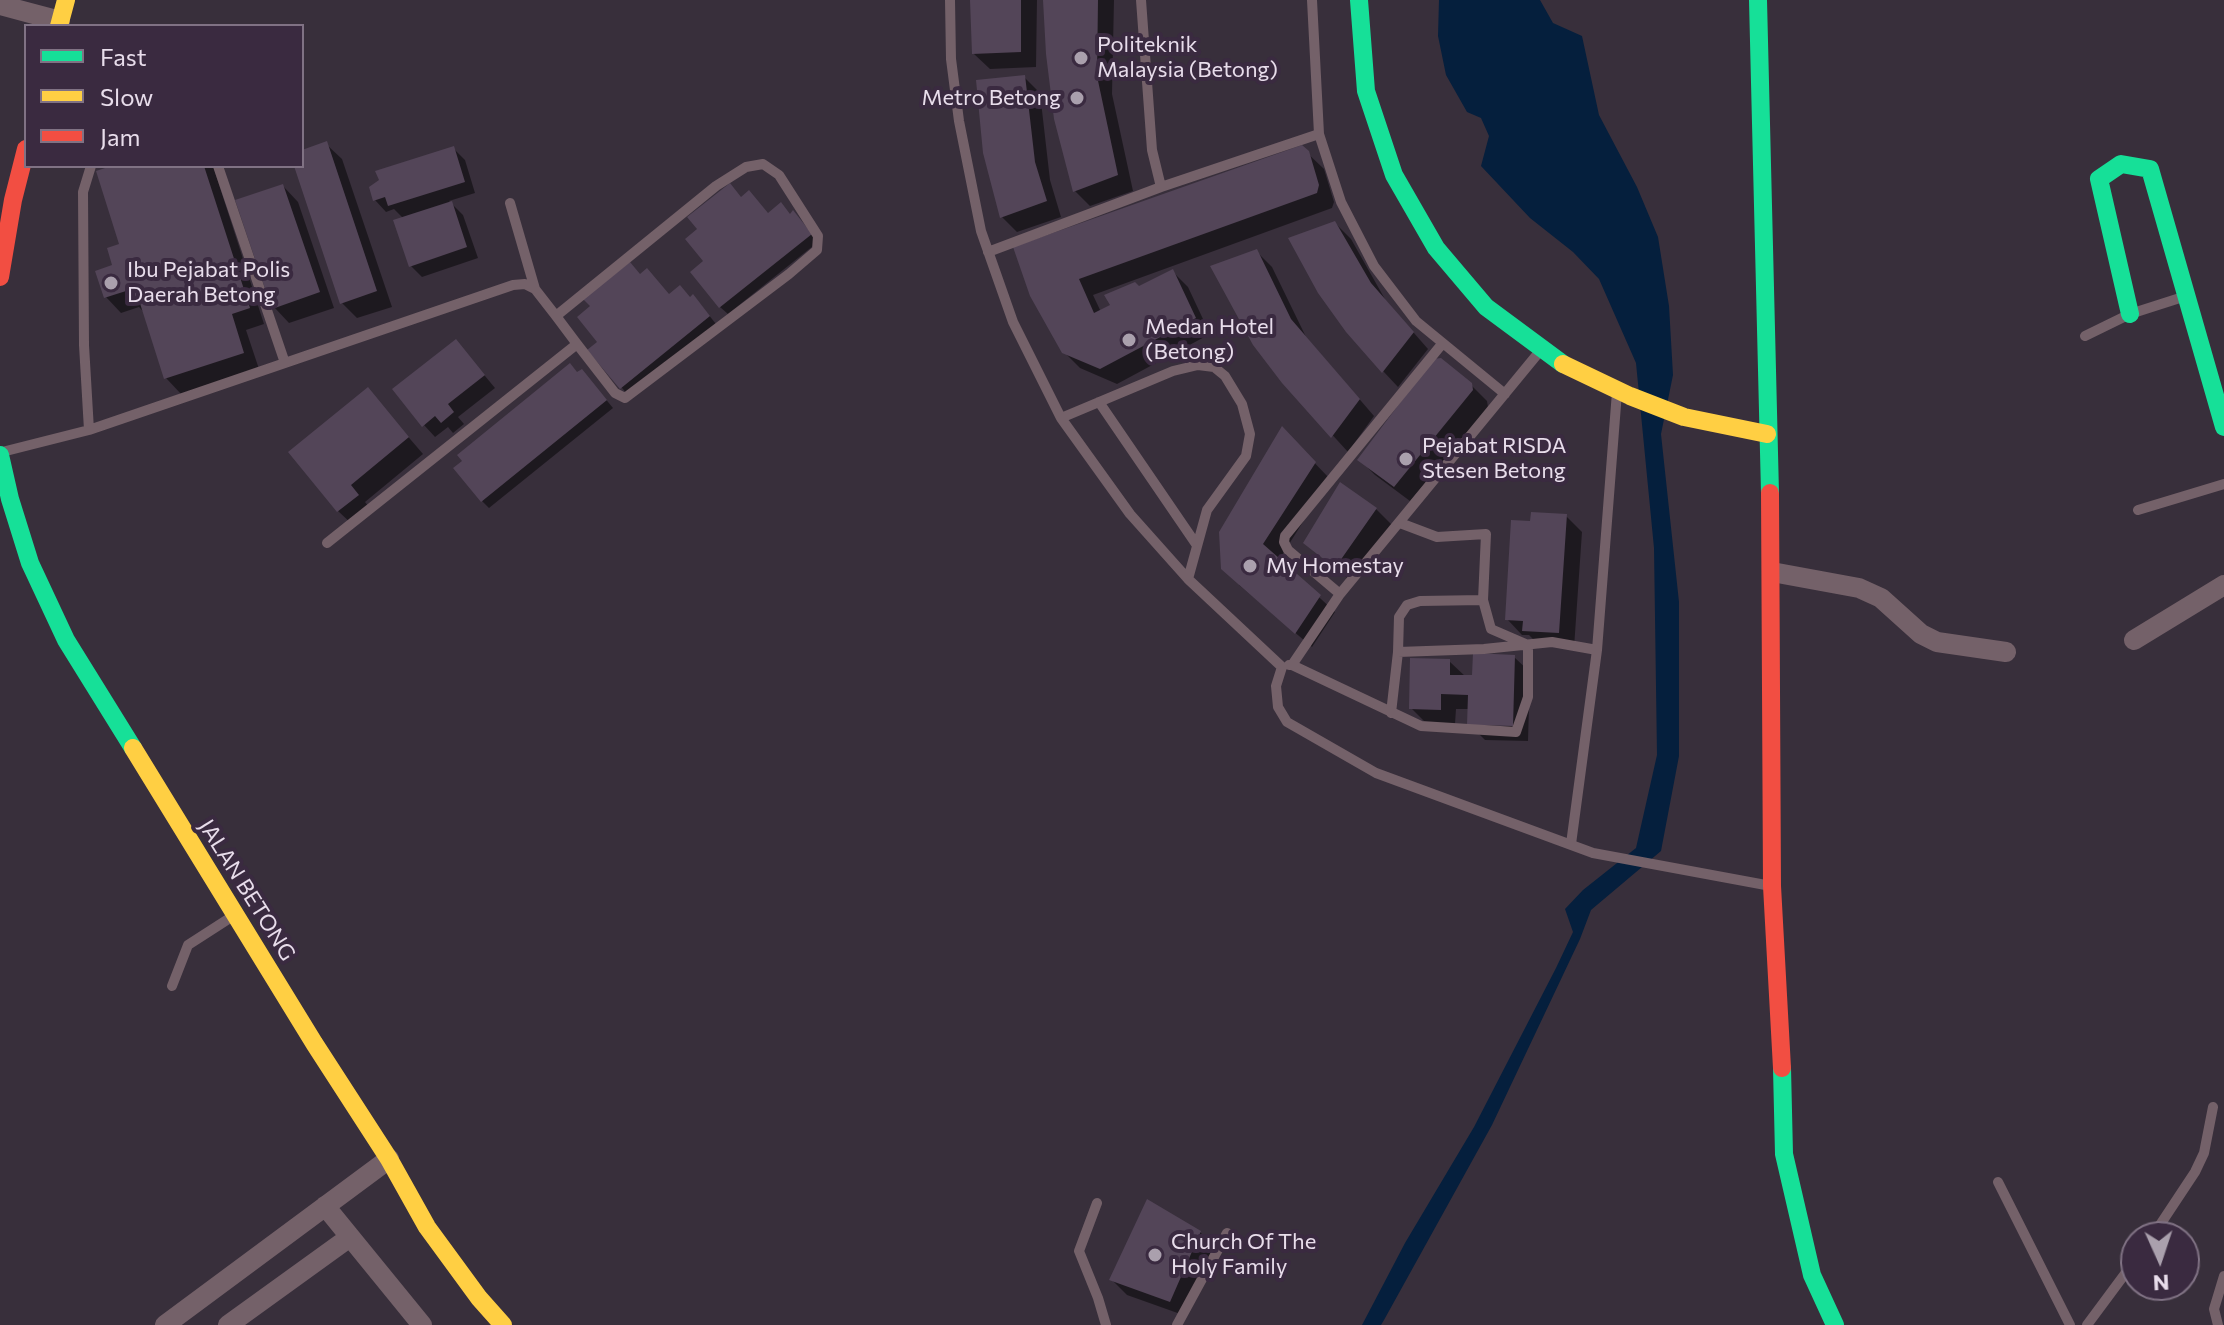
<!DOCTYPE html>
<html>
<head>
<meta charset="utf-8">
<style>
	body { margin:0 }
	#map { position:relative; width:2224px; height:1325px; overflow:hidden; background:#382f3b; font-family:Commissioner,sans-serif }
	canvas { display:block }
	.legend { position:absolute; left:24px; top:24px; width:280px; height:144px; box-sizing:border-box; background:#3a2a40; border:2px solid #807284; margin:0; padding:10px 14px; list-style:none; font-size:24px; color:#e8ddeb }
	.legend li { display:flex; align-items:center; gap:16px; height:40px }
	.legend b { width:40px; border:2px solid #807284 }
	.north { position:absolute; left:2120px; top:1221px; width:80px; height:80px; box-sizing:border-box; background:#3a2a40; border:2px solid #807284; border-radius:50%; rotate:177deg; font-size:22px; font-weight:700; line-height:32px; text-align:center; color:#e8ddeb }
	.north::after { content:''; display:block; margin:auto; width:28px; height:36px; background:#aaa0ad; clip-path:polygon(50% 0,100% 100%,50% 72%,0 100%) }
</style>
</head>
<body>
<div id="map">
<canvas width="2224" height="1325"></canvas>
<ul class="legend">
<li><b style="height:10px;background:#16e098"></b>Fast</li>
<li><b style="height:10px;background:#ffcf43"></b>Slow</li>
<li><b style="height:10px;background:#f24e42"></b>Jam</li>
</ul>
<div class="north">N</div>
</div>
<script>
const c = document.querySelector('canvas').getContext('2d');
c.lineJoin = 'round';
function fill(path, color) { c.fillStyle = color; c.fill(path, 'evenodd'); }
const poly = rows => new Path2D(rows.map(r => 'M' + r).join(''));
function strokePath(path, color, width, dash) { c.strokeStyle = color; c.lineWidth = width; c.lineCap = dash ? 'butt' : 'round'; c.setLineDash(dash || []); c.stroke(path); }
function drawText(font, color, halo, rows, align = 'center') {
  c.font = font + ' Commissioner,sans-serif'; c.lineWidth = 8; c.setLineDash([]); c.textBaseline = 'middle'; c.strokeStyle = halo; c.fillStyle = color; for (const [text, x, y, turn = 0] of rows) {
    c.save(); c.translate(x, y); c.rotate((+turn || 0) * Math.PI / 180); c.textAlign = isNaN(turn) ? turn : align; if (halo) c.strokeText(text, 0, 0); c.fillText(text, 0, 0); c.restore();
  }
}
fill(poly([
	[1439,0,1540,0,1553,23,1582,36,1599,115,1637,187,1658,237,1669,306,1673,375,1661,434,1679,602,1679,756,1661,851,1591,910,1580,939,1492,1125,1384,1320,1381,1325,1362,1325,1405,1243,1474,1127,1556,968,1573,932,1565,909,1583,890,1636,848,1657,755,1654,548,1636,363,1599,279,1573,252,1530,218,1481,166,1489,136,1481,118,1467,112,1446,75,1438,36]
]), '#051f3d');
fill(poly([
	[972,0,1037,0,1036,67,990,69,974,54],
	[1045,0,1114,0,1112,94,1133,191,1090,206,1075,191],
	[1024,77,1040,93,1050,180,1061,217,1017,232,1002,217],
	[326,144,342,159,392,307,357,318,342,303,296,166,302,166,302,152],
	[1301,147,1324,169,1334,202,1332,208,1093,295,1101,312,1172,271,1188,287,1210,334,1117,384,1080,368,1064,352,1032,295],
	[453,148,465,160,475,193,449,201,463,215,478,258,422,277,411,266,404,219,394,209,386,212,375,200],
	[118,166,213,166,264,324,246,330,259,369,181,394,166,378,145,313,139,307,121,313,106,297,122,245],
	[283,186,298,202,334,308,289,323,274,307],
	[742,199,768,215,790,215,793,213,818,242,728,314,720,307,706,262],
	[1335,223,1351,239,1386,301,1428,349,1398,387,1383,371],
	[1256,251,1272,267,1306,337,1374,416,1348,452,1284,382],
	[640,276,669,297,690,299,700,304,716,324,628,395,590,350,600,342],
	[456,341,495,388,458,417,464,424,453,433,448,427,435,437,424,425],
	[578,374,589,379,613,408,489,508,482,501],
	[1471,385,1487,401,1488,407,1410,501,1375,475,1360,460],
	[368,390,423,454,365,502,373,512,354,526,338,511],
	[1282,429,1330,479,1279,560,1335,612,1312,647,1239,585],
	[1376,509,1392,525,1352,582,1305,543],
	[1566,516,1582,532,1574,648,1540,646,1529,635,1522,635,1507,619,1532,523],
	[1514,657,1530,672,1528,741,1485,740,1469,724,1470,709,1456,709,1455,724,1427,724,1411,708,1449,661,1466,677,1474,677],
	[1200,1232,1215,1248,1186,1316,1127,1295,1111,1279]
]), '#0007');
fill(poly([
	[970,0,1021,0,1021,52,972,54],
	[1043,0,1098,0,1097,76,1118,175,1073,192,1054,119,1046,54],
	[1025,75,1035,162,1047,201,1000,218,983,153,976,80],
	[327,141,377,291,340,304,294,166,302,166,302,150],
	[1302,145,1309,151,1319,185,1317,193,1079,279,1094,313,1110,305,1104,295,1135,282,1139,286,1173,269,1196,318,1100,369,1062,353,1030,296,1013,247],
	[454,146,465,182,388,206,385,197,373,201,369,187,379,180,375,171],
	[111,166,204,166,250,308,232,314,244,353,164,379,138,297,129,300,126,291,104,298,95,271,112,265,107,248,119,244,96,171],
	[730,183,741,197,749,190,768,213,781,202,790,214,793,210,812,234,719,308,690,272,703,261,685,239,697,229,687,217],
	[283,184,320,292,272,309,235,200],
	[452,201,467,247,409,267,393,220],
	[1335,221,1371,283,1414,332,1382,373,1346,332,1318,293,1288,238],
	[1257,249,1291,319,1360,399,1331,438,1282,383,1253,345,1210,266],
	[630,262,640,274,647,268,669,294,680,285,690,297,693,294,710,316,620,389,587,350,597,342,577,317,590,306,583,299],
	[456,339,485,375,448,404,454,412,441,423,435,416,422,427,392,389],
	[1441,358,1472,383,1473,390,1394,487,1357,460,1433,359],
	[570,363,577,372,582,369,607,400,481,502,453,468,462,461,457,455],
	[368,387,409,437,351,485,359,495,337,512,288,452],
	[1282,426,1316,462,1263,544,1321,595,1295,634,1221,569,1219,532],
	[1340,482,1377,508,1335,568,1303,543],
	[1531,512,1567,514,1559,633,1522,631,1523,621,1505,620,1511,520,1530,521],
	[1473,653,1515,655,1513,726,1467,725,1468,695,1441,694,1441,710,1409,709,1410,658,1450,659,1450,675,1472,675],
	[1147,1199,1201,1231,1170,1302,1109,1280]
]), '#534558');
strokePath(poly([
	[950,0,951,59,959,121,981,231,1013,322,1061,418,1130,514,1188,579,1282,667,1276,686,1278,707,1287,722,1376,773,1593,853,1771,886],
	[1141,0,1152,150,1161,187,1319,134,1312,0],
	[1319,134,1341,202,1374,266,1416,321,1505,394],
	[218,166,285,363],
	[510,203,535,289],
	[988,252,1161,187],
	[2085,336,2130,314,2183,297],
	[1099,402,1196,544],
	[1061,418,1173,371,1198,365,1214,367,1225,376,1242,404,1250,434,1246,456,1207,510,1188,579],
	[89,430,84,345,83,192,91,166],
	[2,452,89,430,513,285,525,284,535,289,556,316,577,344,615,393,625,398,789,274,817,250,818,236,779,175,763,164,746,167,716,186,556,316],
	[2138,510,2224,484],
	[327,543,577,344],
	[1340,594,1288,550,1284,542,1285,536,1442,344],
	[1398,652,1399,617,1407,605,1420,601,1483,600],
	[1289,665,1292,665,1340,594,1540,351],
	[1292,665,1421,726,1516,732,1528,697,1528,645,1491,629,1483,600,1486,534,1437,537,1400,523],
	[1391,713,1398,652,1484,649,1552,642,1597,650],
	[1571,844,1597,650,1617,392],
	[172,986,188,945,233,916],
	[1998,1182,2070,1325],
	[1097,1203,1079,1251,1098,1298,1106,1325],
	[2152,1237,2195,1172,2204,1153,2213,1107],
	[1177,1325,1227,1233],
	[2087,1325,2136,1259],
	[2218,1325,2214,1309,2224,1276]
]), '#746169', 10);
strokePath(poly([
	[0,5,60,21],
	[1772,572,1859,588,1881,598,1921,634,1937,642,2006,652],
	[2134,640,2224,585],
	[325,1206,422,1325],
	[165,1325,389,1159],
	[228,1325,350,1237]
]), '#746169', 20);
strokePath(poly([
	[1359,0,1366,91,1394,175,1436,248,1486,307,1563,364],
	[1758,0,1770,493],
	[2130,314,2099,179,2121,164,2150,169,2224,427],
	[0,455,10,499,30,563,66,640,133,748],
	[1782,1068,1784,1154,1812,1275,1835,1325]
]), '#16e098', 18);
strokePath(poly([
	[59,26,66,0],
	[1563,364,1630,396,1684,417,1767,434],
	[133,748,314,1043,389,1159,427,1227,479,1298,503,1325]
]), '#ffcf43', 18);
strokePath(poly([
	[0,277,13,200,26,149],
	[1770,493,1772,886,1782,1068]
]), '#f24e42', 18);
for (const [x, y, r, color] of [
	[1081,58,8,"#aaa0ad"],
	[1077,98,8,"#aaa0ad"],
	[111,283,8,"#aaa0ad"],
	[1129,340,8,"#aaa0ad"],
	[1406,459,8,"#aaa0ad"],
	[1250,566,8,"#aaa0ad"],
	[1155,1255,8,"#aaa0ad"]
]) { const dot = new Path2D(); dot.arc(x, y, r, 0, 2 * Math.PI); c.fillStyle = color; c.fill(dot); strokePath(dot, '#3a2a40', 3); }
drawText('22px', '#e8ddeb', '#3a2a40', [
	["Politeknik",1097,45],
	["Malaysia (Betong)",1097,70],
	["Metro Betong",1061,98,"right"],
	["Ibu Pejabat Polis",127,270],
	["Daerah Betong",127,295],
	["Medan Hotel",1145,327],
	["(Betong)",1145,352],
	["Pejabat RISDA",1422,446],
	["Stesen Betong",1422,471],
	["My Homestay",1266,566],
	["Church Of The",1171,1242],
	["Holy Family",1171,1267]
], 'left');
drawText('22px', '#e8ddeb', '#3a2a40', [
	["JALAN BETONG",247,890,58]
]);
</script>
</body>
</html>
